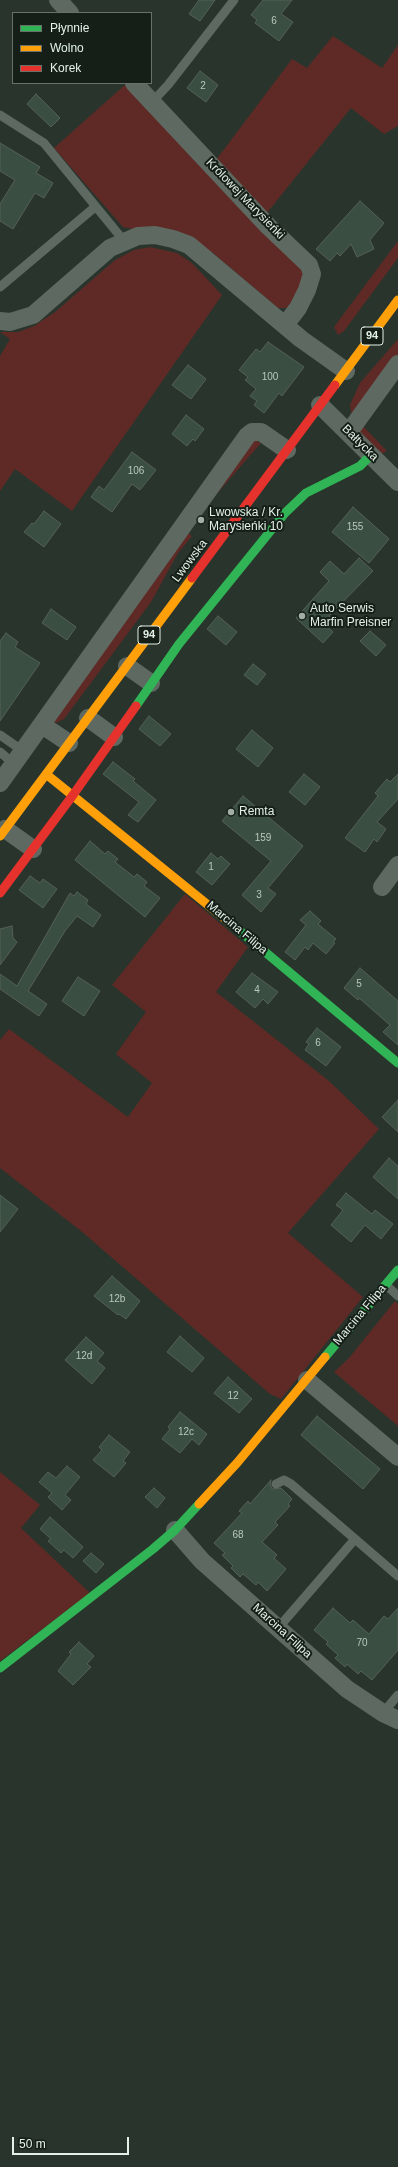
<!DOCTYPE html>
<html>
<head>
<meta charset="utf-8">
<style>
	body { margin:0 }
	#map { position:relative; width:398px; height:2167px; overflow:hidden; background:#29352c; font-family:Helvetica,sans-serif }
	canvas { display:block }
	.legend { position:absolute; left:12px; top:12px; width:140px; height:72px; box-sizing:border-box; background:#151f18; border:1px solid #67736a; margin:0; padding:5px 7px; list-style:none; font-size:12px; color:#e3f1e6 }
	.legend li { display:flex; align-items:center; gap:8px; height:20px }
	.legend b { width:20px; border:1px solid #67736a }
	.scale { position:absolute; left:12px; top:2137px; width:117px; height:18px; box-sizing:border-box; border:2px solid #e3f1e6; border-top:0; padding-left:5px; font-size:12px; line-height:14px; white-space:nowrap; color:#e3f1e6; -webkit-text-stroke:3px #151f18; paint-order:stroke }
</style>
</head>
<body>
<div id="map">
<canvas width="398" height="2167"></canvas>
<ul class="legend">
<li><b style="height:5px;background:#30b455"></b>Płynnie</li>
<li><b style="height:5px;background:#ff9f0a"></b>Wolno</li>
<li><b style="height:5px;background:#e5322d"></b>Korek</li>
</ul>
<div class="scale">50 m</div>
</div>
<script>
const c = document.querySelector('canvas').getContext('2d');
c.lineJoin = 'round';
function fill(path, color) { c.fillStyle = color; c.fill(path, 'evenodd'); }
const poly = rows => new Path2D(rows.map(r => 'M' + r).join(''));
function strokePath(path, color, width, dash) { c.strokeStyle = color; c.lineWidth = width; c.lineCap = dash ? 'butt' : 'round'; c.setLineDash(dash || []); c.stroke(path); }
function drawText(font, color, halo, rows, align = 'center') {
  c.font = font + ' Helvetica,sans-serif'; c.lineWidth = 4; c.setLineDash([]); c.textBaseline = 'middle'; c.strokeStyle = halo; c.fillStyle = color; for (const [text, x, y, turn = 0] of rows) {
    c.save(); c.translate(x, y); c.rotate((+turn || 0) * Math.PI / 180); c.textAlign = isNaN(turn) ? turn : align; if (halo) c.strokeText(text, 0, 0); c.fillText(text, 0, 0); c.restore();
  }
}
fill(poly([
	[333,36,382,68,398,45,398,126,384,134,351,108,266,214,216,160,292,59,307,68],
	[127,83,273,236,305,274,293,302,286,308,278,308,213,253,181,234,132,229,123,227,54,148],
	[398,241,398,258,344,331,338,335,334,327],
	[150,247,177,253,192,263,222,295,72,511,15,469,0,491,0,356,10,339,0,332,18,332,34,326,55,312,115,260,134,250],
	[398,339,398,358,352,417,350,405,360,383],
	[360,423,387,451,381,454,358,430],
	[252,439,261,443,214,497,188,533,192,536,178,553,151,602,64,719,56,723,54,722],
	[185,894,248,947,216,992,329,1081,379,1129,288,1233,363,1297,281,1399,270,1394,81,1231,0,1168,0,1040,9,1029,128,1117,152,1083,116,1054,146,1012,112,985],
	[395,1301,398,1304,398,1426,334,1372,349,1358],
	[0,1472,40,1505,21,1528,90,1593,0,1661]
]), '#5f2a25');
const building = poly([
	[199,0,215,0,200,21,189,14,199,0],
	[263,0,292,0,281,14,293,22,279,41,255,23,257,20,251,15,263,0],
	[200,71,218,85,206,102,187,88,200,71],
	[36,94,60,118,51,127,27,104,36,94],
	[0,143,40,167,36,173,53,183,44,198,35,193,13,229,0,221,0,204,15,180,0,171,0,143],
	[360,201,384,223,370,240,374,249,357,257,351,244,340,256,337,253,330,261,316,249,360,201],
	[268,342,304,367,282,396,279,393,264,413,254,405,257,401,250,396,256,389,245,380,248,377,239,370,256,349,260,352,268,342],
	[188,365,206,379,191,399,172,385,188,365],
	[186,415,204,429,195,441,193,439,187,446,172,434,186,415],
	[132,452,156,470,140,490,132,484,112,512,91,497,99,486,104,490,132,452],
	[353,507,389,539,369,563,332,532,353,507],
	[44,511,61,524,44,547,24,532,32,523,34,524,44,511],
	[359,558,373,571,329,616,332,618,325,625,333,632,323,643,296,618,329,581,320,572,330,561,344,574,359,558],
	[51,609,76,627,67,640,42,623,51,609],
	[218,616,237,632,226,645,207,629,218,616],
	[370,631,386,645,376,656,360,641,370,631],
	[6,633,18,642,15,647,40,663,0,721,0,641,6,633],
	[253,664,266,674,257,685,244,675,253,664],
	[149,716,171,734,160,746,139,729,149,716],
	[252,730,273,748,258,767,236,749,252,730],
	[113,762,135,779,133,781,156,800,138,822,128,815,139,802,103,774,113,762],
	[304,774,320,787,305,805,289,792,304,774],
	[398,774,398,799,377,822,386,829,377,842,374,839,365,852,345,838,378,796,375,793,387,779,390,782,398,774],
	[243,796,303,846,268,888,276,894,261,912,242,895,271,861,222,821,243,796],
	[90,841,105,854,108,851,118,859,115,862,134,877,137,874,147,882,144,886,160,898,145,917,75,860,90,841],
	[211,853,218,859,221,856,230,864,212,885,196,872,211,853],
	[30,876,40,883,43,879,57,889,43,908,19,890,30,876],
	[77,892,88,900,86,904,101,915,93,927,77,916,65,931,28,991,47,1004,39,1016,0,989,0,974,17,986,70,893,74,896,77,892],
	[310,911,321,921,318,924,336,939,333,942,335,943,326,954,313,943,308,950,305,947,295,960,285,952,306,925,300,920,310,911],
	[12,926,13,938,17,942,0,965,0,929,12,926],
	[360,968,398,1001,398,1045,383,1032,390,1025,359,998,358,1000,344,988,360,968],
	[252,973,278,992,268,1004,263,999,255,1008,236,992,252,973],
	[78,977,100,991,84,1016,62,1001,78,977],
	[317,1028,341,1047,326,1066,305,1050,309,1044,306,1042,317,1028],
	[398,1100,398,1132,382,1117,398,1100],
	[389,1158,398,1166,398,1199,373,1177,389,1158],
	[346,1193,372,1214,375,1210,393,1224,381,1239,365,1225,351,1242,331,1225,343,1210,336,1205,346,1193],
	[0,1195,18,1209,0,1232,0,1195],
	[112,1276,140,1301,126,1319,119,1314,118,1315,94,1296,112,1276],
	[180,1336,204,1358,192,1372,167,1352,180,1336],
	[86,1337,104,1353,97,1361,105,1368,92,1384,65,1360,86,1337],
	[228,1377,252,1399,239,1413,214,1393,228,1377],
	[180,1412,207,1434,199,1445,192,1439,180,1453,162,1439,170,1429,168,1427,180,1412],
	[317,1416,380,1469,363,1489,301,1435,317,1416],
	[109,1435,130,1452,123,1461,126,1463,114,1477,93,1460,102,1450,99,1447,109,1435],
	[67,1466,80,1477,65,1495,71,1500,62,1510,48,1497,52,1493,39,1482,48,1472,56,1478,67,1466],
	[271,1480,270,1484,272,1489,281,1488,292,1499,288,1504,290,1506,275,1522,278,1525,262,1542,277,1555,274,1558,286,1569,267,1591,258,1582,256,1585,243,1574,240,1577,231,1568,233,1566,222,1555,225,1553,214,1543,242,1513,239,1511,248,1501,250,1504,271,1480],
	[154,1488,165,1498,157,1508,145,1497,154,1488],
	[50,1517,83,1547,73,1558,64,1550,61,1553,48,1541,51,1539,40,1529,50,1517],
	[91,1553,104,1564,96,1573,83,1561,91,1553],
	[333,1608,350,1623,353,1620,369,1634,384,1616,388,1619,398,1608,398,1650,372,1680,361,1671,358,1674,347,1664,345,1667,335,1658,338,1655,326,1644,328,1642,314,1630,333,1608],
	[79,1642,94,1656,87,1664,91,1667,73,1685,58,1671,71,1654,69,1652,79,1642]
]);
fill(building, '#3a4e42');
strokePath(building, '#556058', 1);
strokePath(poly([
	[152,102,168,85,234,0],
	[0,115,44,143,124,241],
	[0,287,95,207],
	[0,735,23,751],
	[0,752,14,764],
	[386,1285,398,1296],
	[276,1484,284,1480,291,1484,355,1539,279,1627],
	[355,1539,398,1576],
	[383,1713,398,1695]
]), '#5e6961', 9);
strokePath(poly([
	[58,0,70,13],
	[134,83,268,226,309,265,312,274,307,290,298,308,285,325],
	[0,321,10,322,33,315,110,248,138,236,155,235,173,239,189,245,301,339,346,371],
	[320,405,398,482],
	[349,432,398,364],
	[127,666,151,683],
	[88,718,114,737],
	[42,725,69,743],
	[0,783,247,436,252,432,261,432,287,450],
	[5,829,33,849],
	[382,887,398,865],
	[307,1380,398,1457],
	[175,1530,202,1561,347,1689,383,1713,398,1720]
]), '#5e6961', 18);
strokePath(poly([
	[136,706,179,644,285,513,306,493,360,466,371,455],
	[234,926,398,1063],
	[325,1357,398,1270],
	[0,1668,153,1549,175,1530,199,1504]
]), '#30b455', 9);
strokePath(poly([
	[335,385,398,300],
	[46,774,234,926],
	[0,836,192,578],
	[199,1504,237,1463,325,1357]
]), '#ff9f0a', 9);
strokePath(poly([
	[192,578,335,385],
	[0,893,73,795,136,706]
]), '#e5322d', 9);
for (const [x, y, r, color] of [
	[201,520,4,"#a2afa5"],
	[302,616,4,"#a2afa5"],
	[231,812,4,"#a2afa5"]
]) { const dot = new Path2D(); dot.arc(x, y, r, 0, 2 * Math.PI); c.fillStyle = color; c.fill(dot); strokePath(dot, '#151f18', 1.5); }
drawText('10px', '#b9c8bd', null, [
	["6",274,21],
	["2",203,86],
	["100",270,377],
	["106",136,471],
	["155",355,527],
	["159",263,838],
	["1",211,867],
	["3",259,895],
	["5",359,984],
	["4",257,990],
	["6",318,1043],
	["12b",117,1299],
	["12d",84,1356],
	["12",233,1396],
	["12c",186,1432],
	["68",238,1535],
	["70",362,1643]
]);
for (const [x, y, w] of [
	[372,336,22],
	[149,635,22]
]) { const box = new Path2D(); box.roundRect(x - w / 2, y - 9, w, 18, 3); c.fillStyle = '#151f18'; c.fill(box); strokePath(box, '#e3f1e6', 1); }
drawText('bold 11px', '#e3f1e6', null, [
	["94",372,336],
	["94",149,635]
]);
drawText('12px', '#e3f1e6', '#151f18', [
	["Królowej Marysieńki",245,199,46],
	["Bałtycka",360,443,45],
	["Lwowska",190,561,-53],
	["Marcina Filipa",237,928,40],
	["Marcina Filipa",360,1315,-50],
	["Marcina Filipa",282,1631,42]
]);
drawText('12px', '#e3f1e6', '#151f18', [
	["Lwowska / Kr.",209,513],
	["Marysieńki 10",209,527],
	["Auto Serwis",310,609],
	["Marfin Preisner",310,623],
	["Remta",239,812]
], 'left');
</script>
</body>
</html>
